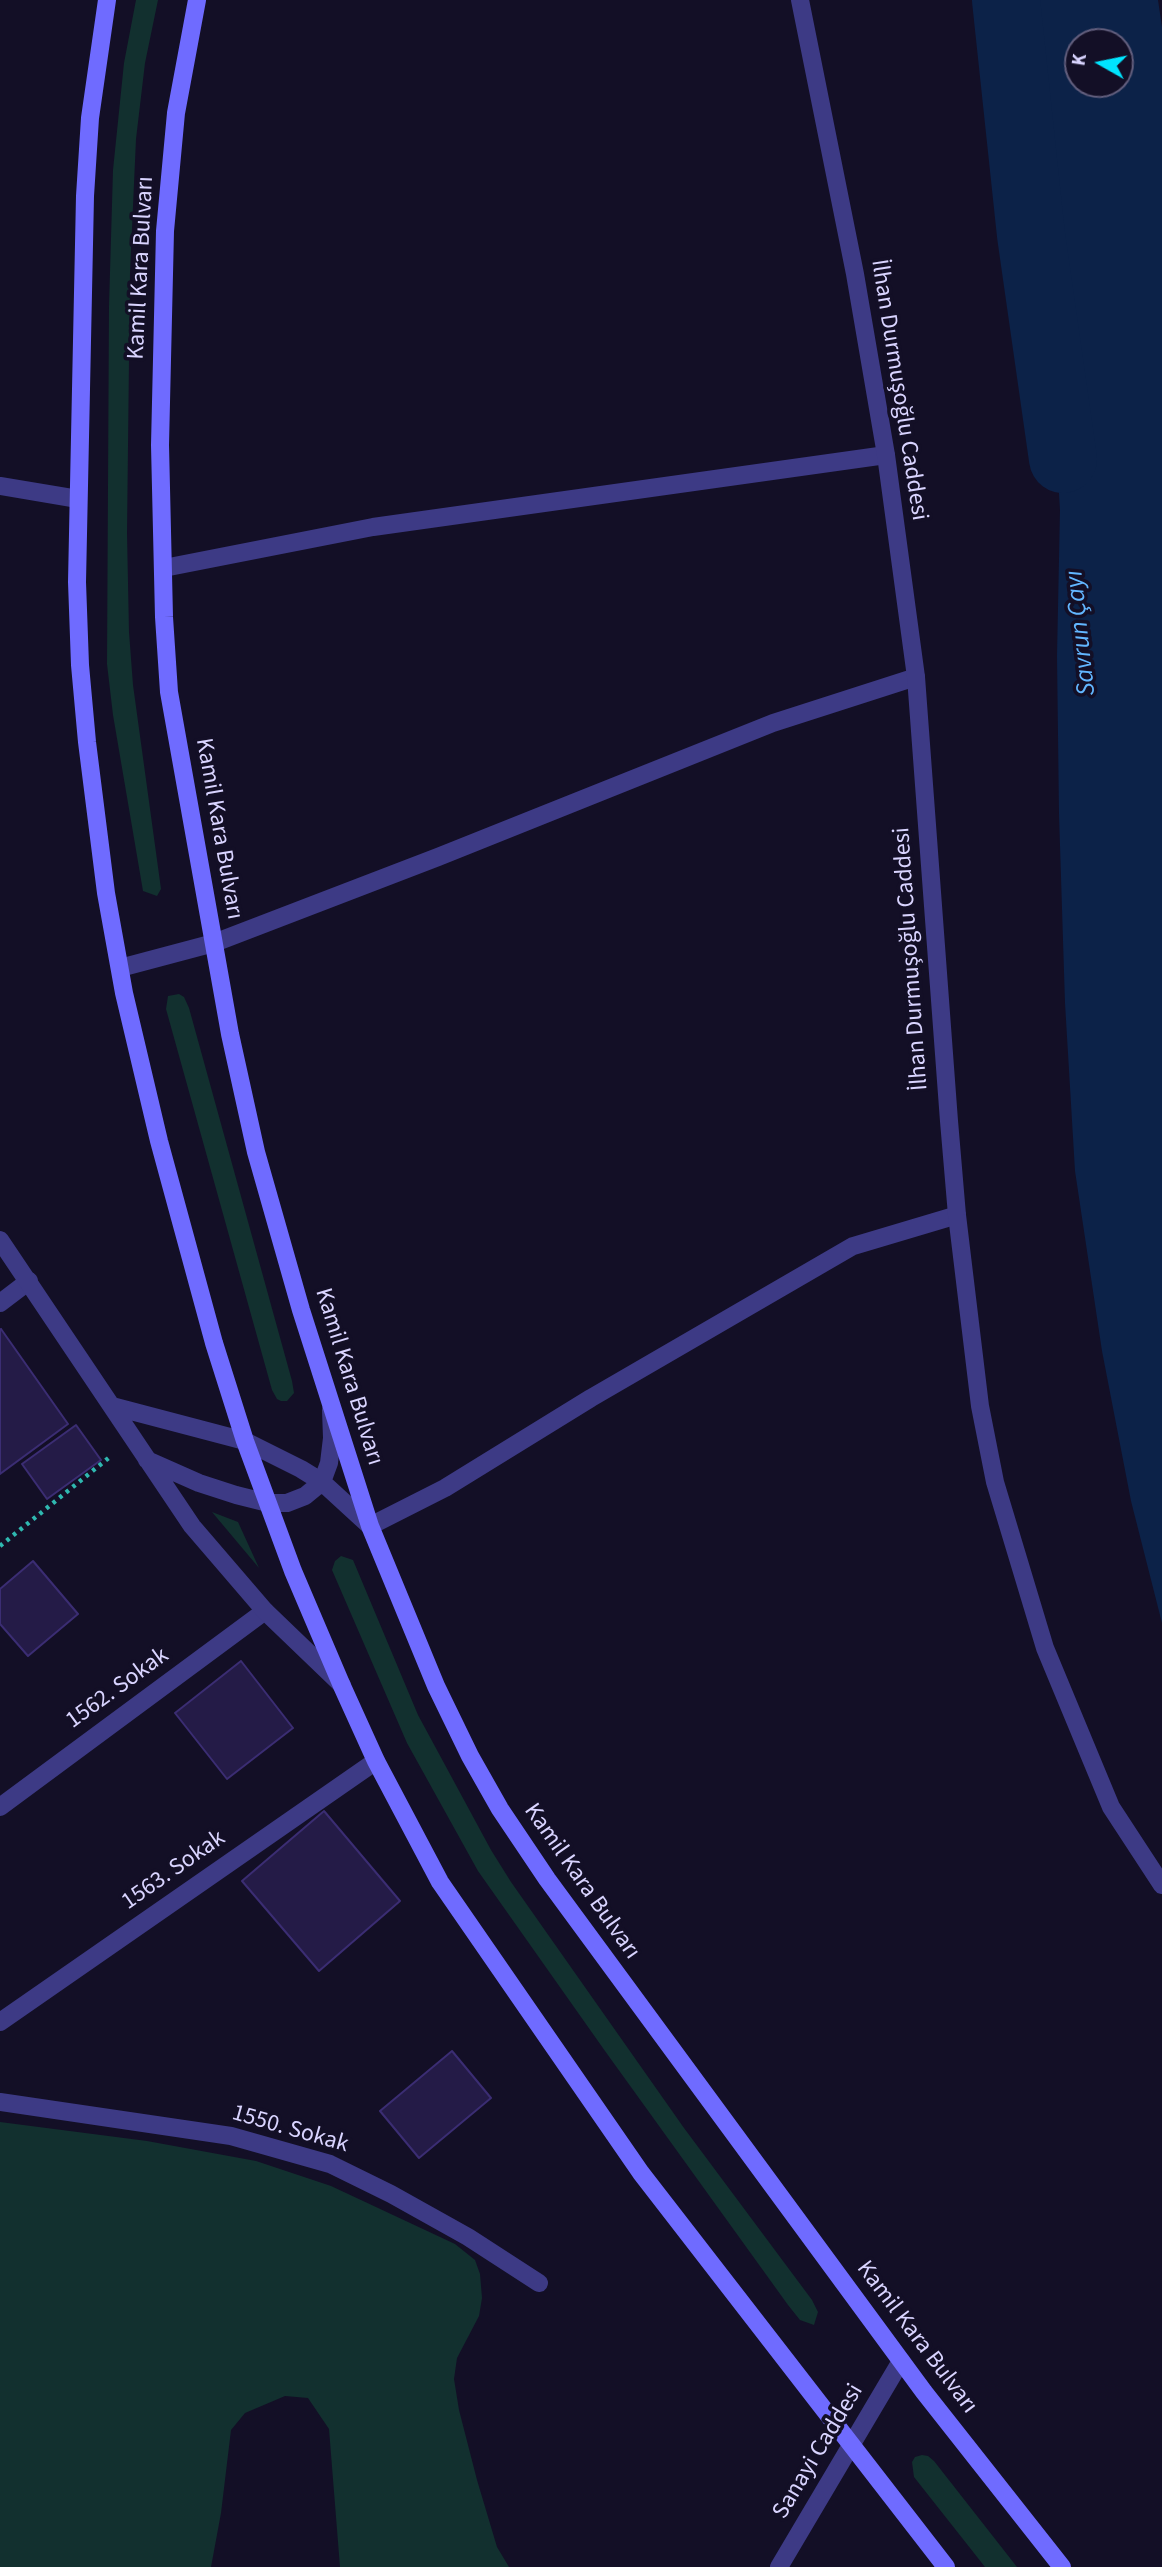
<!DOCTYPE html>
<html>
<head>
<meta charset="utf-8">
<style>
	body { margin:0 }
	#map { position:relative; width:1162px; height:2567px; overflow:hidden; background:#130f26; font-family:"Source Sans 3",sans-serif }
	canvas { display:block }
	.north { position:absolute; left:1064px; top:28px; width:70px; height:70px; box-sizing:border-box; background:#130f26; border:2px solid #625e7d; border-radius:50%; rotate:279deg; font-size:19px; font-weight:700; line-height:28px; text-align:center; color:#d9d4ff }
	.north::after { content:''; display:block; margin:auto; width:24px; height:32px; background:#00e5ff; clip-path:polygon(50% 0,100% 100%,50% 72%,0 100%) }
</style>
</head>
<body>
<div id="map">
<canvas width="1162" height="2567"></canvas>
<div class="north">K</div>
</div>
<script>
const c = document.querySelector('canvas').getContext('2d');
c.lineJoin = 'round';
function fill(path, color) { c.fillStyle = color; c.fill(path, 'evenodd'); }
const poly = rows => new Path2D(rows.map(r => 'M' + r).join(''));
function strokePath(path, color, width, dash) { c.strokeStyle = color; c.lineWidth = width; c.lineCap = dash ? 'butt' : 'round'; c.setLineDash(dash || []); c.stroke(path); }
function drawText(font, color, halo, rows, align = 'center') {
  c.font = font + ' "Source Sans 3",sans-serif'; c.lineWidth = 7; c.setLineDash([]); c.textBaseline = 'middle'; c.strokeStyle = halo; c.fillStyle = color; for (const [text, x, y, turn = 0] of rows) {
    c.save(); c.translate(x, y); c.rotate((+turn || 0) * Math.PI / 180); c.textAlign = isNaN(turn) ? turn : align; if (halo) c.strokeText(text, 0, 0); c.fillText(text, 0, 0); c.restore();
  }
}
fill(poly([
	[136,0,158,0,145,63,136,139,130,273,127,533,129,632,133,685,161,889,157,896,143,891,113,715,107,664,109,306,113,170,124,63],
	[179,994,184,997,189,1008,292,1381,294,1393,287,1401,281,1401,277,1399,272,1390,166,1009,168,996],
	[212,1512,238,1522,259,1568],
	[341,1556,353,1560,418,1715,491,1850,511,1882,684,2128,812,2300,818,2312,814,2325,800,2320,788,2305,605,2051,478,1871,407,1743,332,1570,335,1561],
	[0,2122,147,2141,256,2161,331,2186,455,2244,475,2260,480,2274,482,2298,479,2316,457,2358,454,2379,459,2410,477,2480,497,2547,509,2567,340,2567,329,2429,308,2398,285,2396,245,2413,231,2430,221,2513,211,2567,0,2567],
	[922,2455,928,2456,934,2461,1017,2567,985,2567,914,2477,912,2462,915,2457]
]), '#12302f');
fill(poly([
	[1020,0,1158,0,1162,27,1162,1623,1131,1501,1102,1351,1075,1171,1065,1003,1059,814,1057,656,1060,510,1039,167],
	[1078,42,1120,42,1120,84,1078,84]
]), '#0c2248');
strokePath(poly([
	[1006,0,1031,235,1063,459]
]), '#0c2248', 68);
const building = poly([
	[1,1329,68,1424,0,1474,0,1330,1,1329],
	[76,1425,101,1460,47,1499,22,1464,76,1425],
	[33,1561,78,1614,28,1656,0,1624,0,1589,33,1561],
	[241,1661,293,1728,227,1779,175,1713,241,1661],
	[324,1811,400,1901,319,1971,242,1881,324,1811],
	[452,2051,491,2098,419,2158,380,2111,452,2051]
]);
fill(building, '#241b47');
strokePath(building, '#3b2d73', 2);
strokePath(poly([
	[0,1546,111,1456]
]), '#2fb8b0', 4.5, [3.5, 5]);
strokePath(poly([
	[0,486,78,499],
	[164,568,373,527,886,455],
	[120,968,214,943,438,857,773,723,916,677],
	[0,1303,29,1281],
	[370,1526,445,1488,591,1398,853,1246,957,1215],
	[0,1807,265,1611],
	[0,2022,376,1761],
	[0,2102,231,2136,330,2164,391,2194,468,2237,539,2283]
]), '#3d3a85', 18);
strokePath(poly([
	[800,0,855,274,886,455,916,677,949,1121,957,1215,980,1406,995,1482,1045,1648,1111,1807,1162,1885],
	[0,1240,192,1526,265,1611,342,1685],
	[112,1406,245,1441,301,1469,322,1482,370,1526],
	[147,1460,199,1483,236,1495,268,1503,287,1503,305,1496,322,1482,329,1463,332,1438,331,1410],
	[779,2567,901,2361]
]), '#3d3a85', 18);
strokePath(poly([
	[107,0,90,118,85,196,77,582,80,665,87,742,106,893,124,993,159,1141,214,1343,245,1441,293,1571,342,1686,376,1761,440,1882,641,2173,946,2567],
	[197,0,176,113,165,231,160,445,164,617,169,692,230,1034,256,1152,301,1310,370,1526,436,1686,470,1756,500,1809,547,1879,924,2392,1062,2567]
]), '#6f6bff', 18);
drawText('24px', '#d9d4ff', '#130f26', [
	["Kamil Kara Bulvarı",142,268,-87],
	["İlhan Durmuşoğlu Caddesi",898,390,81],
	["Kamil Kara Bulvarı",218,829,80],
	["İlhan Durmuşoğlu Caddesi",912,959,-94],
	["Kamil Kara Bulvarı",348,1377,73],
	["1562. Sokak",118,1689,-36],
	["1563. Sokak",174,1871,-35],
	["Kamil Kara Bulvarı",581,1882,55],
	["1550. Sokak",290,2130,16],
	["Kamil Kara Bulvarı",916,2338,53],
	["Sanayi Caddesi",819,2452,-59]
]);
drawText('italic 26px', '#62b6ff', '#130f26', [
	["Savrun Çayı",1082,633,-96]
]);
</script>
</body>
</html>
